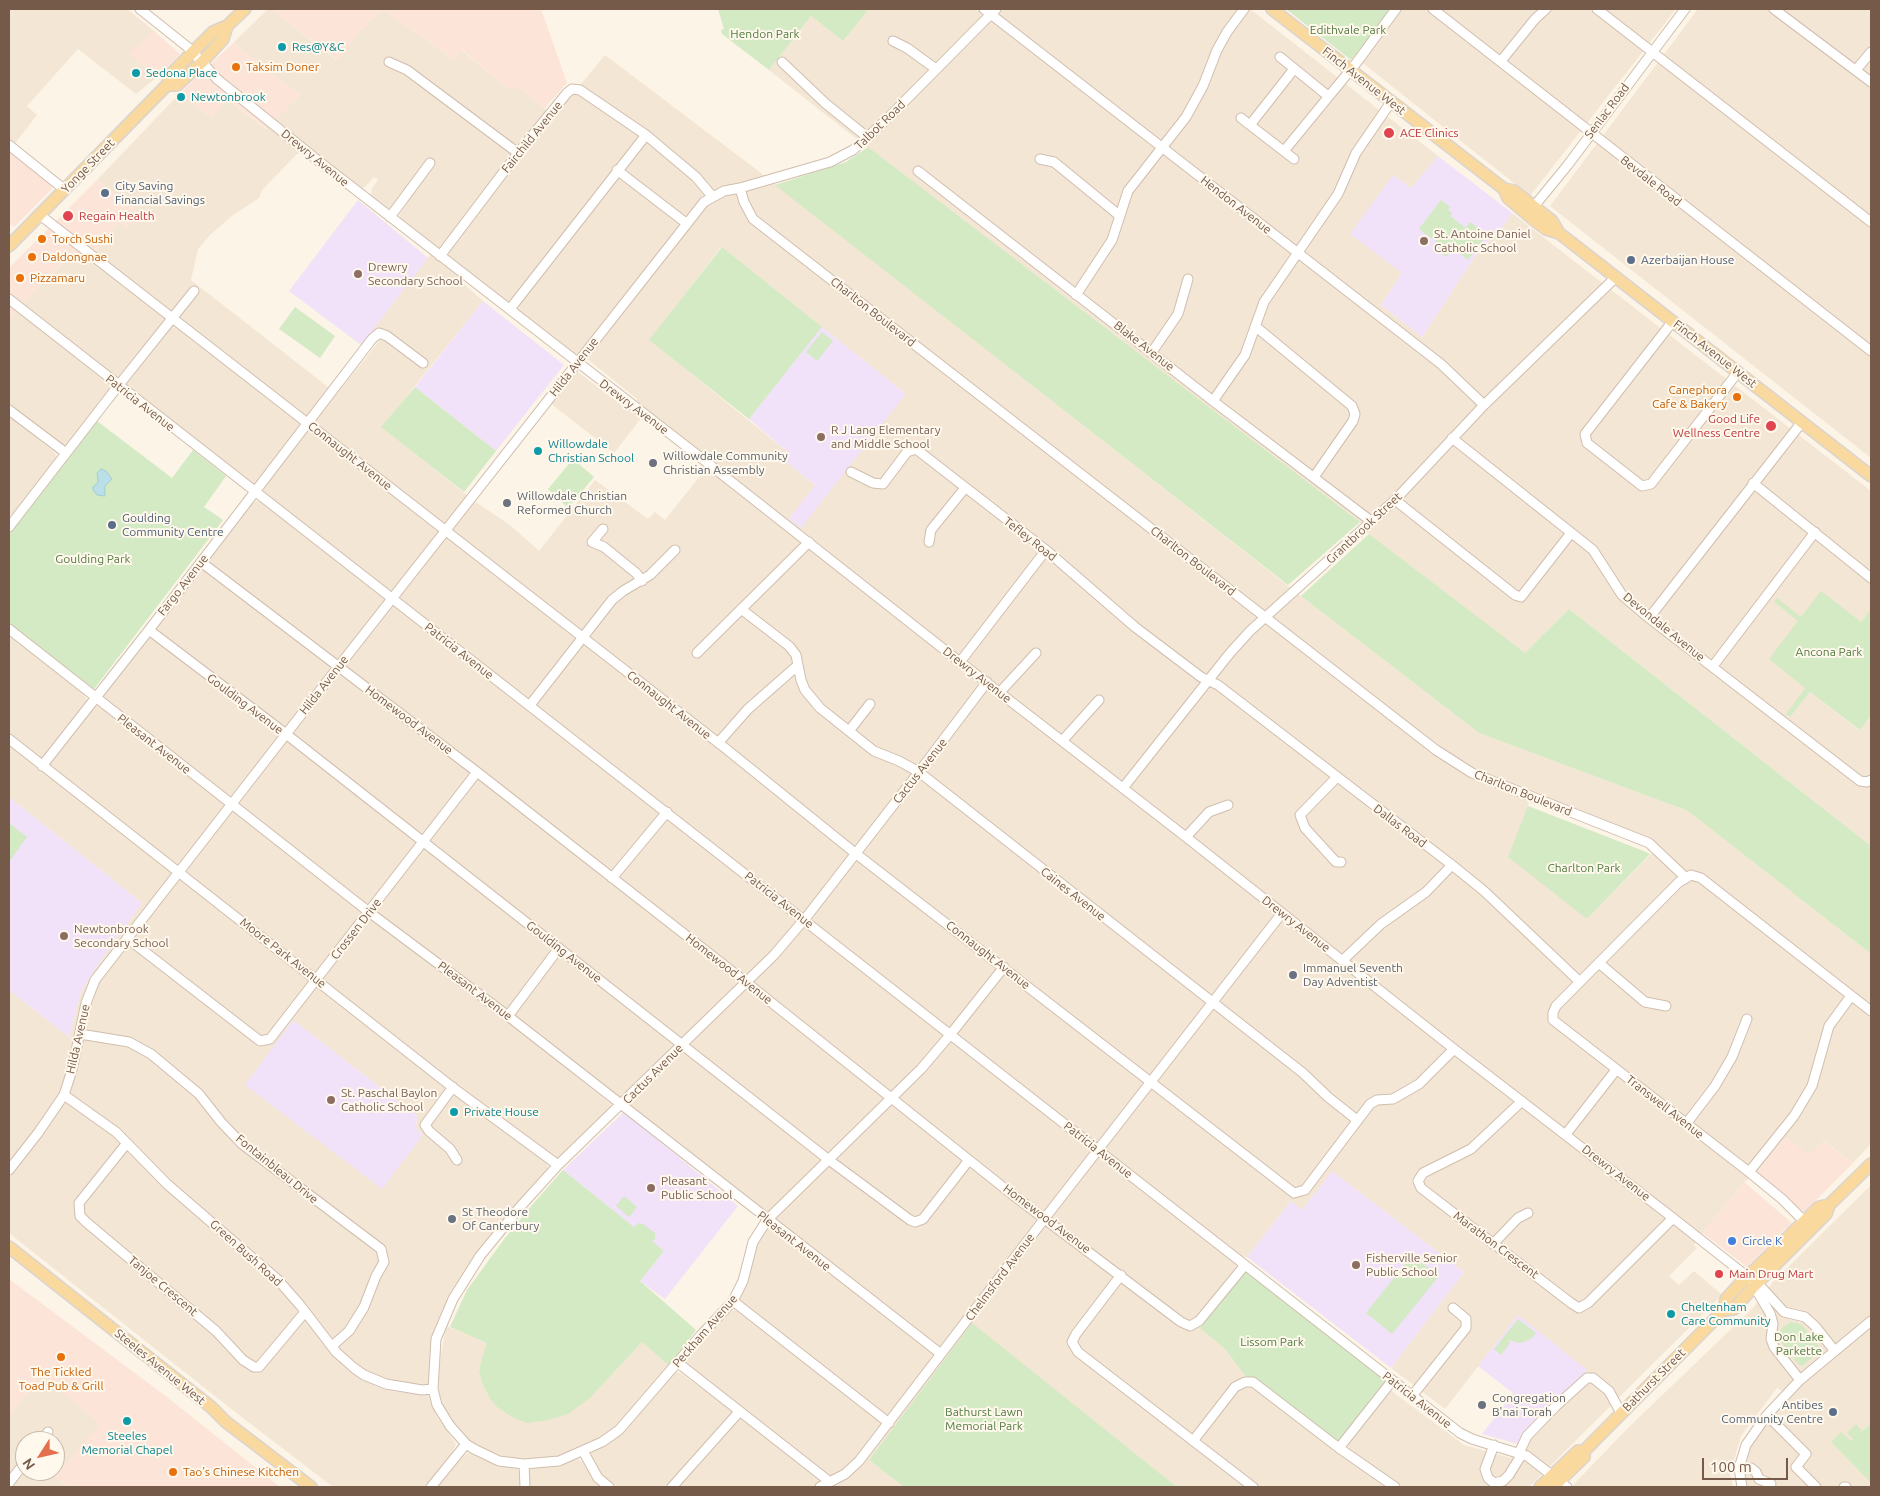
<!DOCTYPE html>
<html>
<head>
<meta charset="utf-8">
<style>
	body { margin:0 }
	#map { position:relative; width:1880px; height:1496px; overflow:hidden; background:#fcf4e6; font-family:Ubuntu,sans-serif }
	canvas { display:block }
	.frame { position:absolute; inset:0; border:10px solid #755a4a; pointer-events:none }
	.north { position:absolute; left:15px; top:1431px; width:50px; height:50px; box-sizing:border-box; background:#fff8ec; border:1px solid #c8b9ab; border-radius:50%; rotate:235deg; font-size:14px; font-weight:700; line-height:20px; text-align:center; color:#755a4a }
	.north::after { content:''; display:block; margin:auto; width:18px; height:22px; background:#e56f4c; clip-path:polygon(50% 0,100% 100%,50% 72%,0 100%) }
	.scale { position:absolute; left:1702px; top:1458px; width:86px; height:22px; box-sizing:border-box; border:2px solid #755a4a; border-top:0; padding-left:6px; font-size:15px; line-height:18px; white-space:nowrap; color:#755a4a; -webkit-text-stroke:4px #fff8ec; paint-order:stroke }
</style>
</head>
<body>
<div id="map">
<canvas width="1880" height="1496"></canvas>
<div class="frame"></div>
<div class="north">N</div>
<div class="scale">100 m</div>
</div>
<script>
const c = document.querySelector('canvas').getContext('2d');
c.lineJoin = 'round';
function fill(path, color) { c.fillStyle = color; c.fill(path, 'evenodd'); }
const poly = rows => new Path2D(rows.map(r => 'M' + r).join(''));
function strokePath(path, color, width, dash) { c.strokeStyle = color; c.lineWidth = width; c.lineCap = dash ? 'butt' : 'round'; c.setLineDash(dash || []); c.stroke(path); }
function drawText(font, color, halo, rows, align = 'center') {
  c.font = font + ' Ubuntu,sans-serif'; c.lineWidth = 4; c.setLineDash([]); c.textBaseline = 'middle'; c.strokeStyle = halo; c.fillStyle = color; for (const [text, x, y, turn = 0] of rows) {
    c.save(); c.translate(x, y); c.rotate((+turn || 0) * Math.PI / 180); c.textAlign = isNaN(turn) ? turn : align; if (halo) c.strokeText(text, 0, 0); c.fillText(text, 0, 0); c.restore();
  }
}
fill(poly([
	[9,9,127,9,153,30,130,54,157,77,136,94,78,49,27,106,37,115,9,151],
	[268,9,272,9,336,60,362,29,383,9,454,60,461,50,509,89,522,89,554,117,605,55,761,173,1301,596,1479,733,1688,811,1871,954,1871,1144,1853,1163,1824,1141,1809,1156,1785,1137,1757,1173,1744,1182,1703,1233,1694,1245,1697,1248,1669,1276,1679,1285,1694,1271,1722,1295,1529,1487,1177,1487,972,1324,869,1460,904,1487,527,1487,527,1472,532,1468,559,1464,578,1459,583,1463,589,1473,595,1470,590,1456,592,1453,601,1447,674,1372,681,1373,702,1389,707,1384,686,1367,683,1361,729,1311,736,1310,752,1322,756,1317,739,1301,747,1280,755,1247,765,1229,771,1229,785,1239,789,1234,775,1220,777,1216,767,1213,629,1105,631,1101,642,1091,637,1085,621,1099,573,1065,568,1070,608,1102,611,1104,611,1109,559,1160,554,1159,498,1115,493,1121,547,1163,549,1170,515,1206,457,1283,448,1300,428,1384,425,1386,382,1381,378,1387,396,1392,428,1395,437,1417,456,1444,451,1454,459,1461,466,1454,469,1453,487,1461,515,1467,519,1471,520,1487,333,1487,230,1408,9,1233,9,990,69,1037,81,992,95,969,142,903,9,797,9,635,83,693,87,700,85,705,100,706,104,699,103,695,148,638,153,638,156,626,199,570,213,567,210,562,210,557,252,502,260,501,294,528,299,523,263,494,264,487,276,471,258,483,252,485,126,387,126,382,121,376,115,378,85,356,80,361,109,384,109,390,65,447,63,447,23,419,19,424,54,452,57,457,13,514,9,515,9,318,37,288,76,252,88,262,119,222,127,228,138,212,97,180,180,93,212,118,227,99,266,129,300,95,233,43],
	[312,150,362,189,365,187,374,177,378,180,372,188,371,196,387,208,392,208,408,188,414,191,399,216,401,219,436,247,371,332,415,354,410,359,385,340,380,340,337,394,191,280,198,249,211,234,233,215,259,198,262,190,297,154],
	[721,247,906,394,789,519,816,486,785,461,790,454,650,340],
	[470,273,504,300,508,301,512,299,532,273,537,278,518,304,519,311,574,354,580,353,637,399,628,410,578,372,572,375,550,403,614,453,646,412,711,462,665,520,655,512,648,519,595,480,539,551,510,525,474,501,382,427,483,301,463,283],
	[1531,794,1650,840,1659,846,1587,919,1528,806],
	[293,1020,417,1116,416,1128,423,1135],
	[1333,1172,1464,1272,1391,1368,1445,1409,1518,1315,1555,1397,1550,1400,1547,1407,1532,1422,1518,1444,1511,1458,1464,1445,1390,1390,1348,1443,1349,1450,1357,1457,1353,1463,1256,1388,1247,1386,1246,1377,1225,1349,1195,1322,1237,1269,1236,1263,1239,1256,1247,1257,1290,1202,1302,1210],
	[869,9,1250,9,1438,156,1411,188,1393,175,1402,273,1381,305,1422,337,1480,249,1499,232,1512,213,1871,491,1871,609,1861,622,1801,617,1774,602,1799,621,1806,688,1786,714,1790,717,1810,692,1859,730,1871,715,1871,846,1569,609,1525,654,1369,534,1360,522,849,133,769,70,811,16,843,41],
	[1392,9,1676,9,1530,196,1354,56],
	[1698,9,1871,9,1871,458,1550,206],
	[1871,1185,1871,1423,1850,1442,1831,1442,1871,1483,1871,1487,1746,1487,1744,1469,1752,1442,1788,1394,1777,1388,1741,1436,1730,1474,1733,1487,1577,1487,1573,1485,1629,1427,1753,1308,1773,1282],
	[446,1326,488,1343,481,1361,479,1372,482,1383,489,1397,591,1397,642,1342,669,1366,619,1424,601,1438,558,1458,542,1460,509,1458,480,1448,468,1439,458,1431,446,1413,437,1388,438,1372],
	[41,1375,101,1424,55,1477,68,1487,9,1487,9,1416],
	[25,1441,55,1441,55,1471,25,1471]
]), '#f4e6d4');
fill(poly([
	[272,9,541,9,567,83,544,109,522,89,509,89,462,50,454,60,383,9,362,29,337,60],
	[153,30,180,54,157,77,129,54],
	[233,43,300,95,267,129,227,99,212,118,180,93],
	[9,151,50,184,52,189,14,227,9,223],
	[97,180,138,212,127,228,119,222,88,262,75,252,37,288,9,318,9,268],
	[1785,1137,1809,1155,1823,1141,1853,1163,1804,1212,1757,1173],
	[1744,1182,1793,1224,1784,1230,1747,1267,1703,1233],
	[9,1279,167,1397,280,1487,68,1487,55,1477,100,1424,41,1375,9,1416]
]), '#fce4d9');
fill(poly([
	[1438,156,1512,213,1499,232,1480,249,1422,337,1381,305,1402,273,1350,234,1393,175,1411,188],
	[358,200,428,258,361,345,289,291],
	[483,301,564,365,496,451,415,387],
	[822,327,906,394,801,528,789,519,815,485,785,461,790,454,749,419],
	[9,797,142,903,95,969,81,992,69,1037,9,990],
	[293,1020,417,1116,416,1128,423,1135,382,1189,245,1085],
	[624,1112,738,1206,665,1299,640,1281,664,1251,563,1170],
	[1332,1171,1464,1272,1391,1368,1247,1257,1291,1201,1302,1210],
	[1518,1315,1587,1370,1560,1398,1553,1398,1550,1400,1548,1407,1532,1422,1534,1424,1518,1444,1482,1434,1513,1393,1478,1366]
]), '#f1e2f9');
fill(poly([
	[718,9,869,9,843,41,811,16,769,70,722,34,721,30,724,29],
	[1286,9,1392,9,1351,60],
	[868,147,1360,522,1288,585,775,185,846,162],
	[1441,200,1450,207,1448,210,1452,213,1450,216,1466,228,1470,222,1487,235,1468,260,1453,248,1446,257,1438,251,1441,245,1419,229],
	[722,247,822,327,749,419,649,340],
	[295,307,335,336,320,358,279,329],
	[822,332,833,341,817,361,806,352],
	[415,387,496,451,464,492,381,427],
	[97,421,172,478,193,450,226,476,204,507,223,520,94,689,9,623,9,534],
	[573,459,594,477,568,508,548,489],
	[1369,534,1525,653,1569,609,1871,846,1871,954,1688,811,1479,733,1301,596],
	[1821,591,1861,622,1871,609,1871,715,1860,730,1810,692,1790,717,1786,714,1805,688,1769,659,1798,621,1774,602,1777,598,1801,617],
	[1528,806,1646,852,1650,854,1587,919,1508,857],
	[9,823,27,837,9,862],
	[563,1170,634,1227,639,1223,643,1224,655,1233,655,1239,652,1241,664,1251,640,1281,696,1330,669,1366,642,1342,591,1397,568,1414,548,1420,527,1423,512,1417,497,1407,489,1397,482,1383,479,1372,481,1361,487,1343,450,1327,467,1290,505,1238,532,1205],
	[624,1196,637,1207,629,1217,616,1206],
	[1412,1255,1439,1276,1392,1334,1366,1313],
	[1246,1273,1248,1273,1385,1380,1384,1384,1340,1440,1335,1440,1251,1378,1246,1377,1225,1349,1200,1328,1242,1275],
	[1518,1319,1536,1333,1532,1338,1524,1342,1519,1343,1508,1340,1510,1343,1501,1355,1494,1349],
	[1790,1322,1797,1323,1802,1325,1820,1348,1819,1352,1802,1366,1798,1364,1779,1339,1781,1329],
	[972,1323,1177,1487,904,1487,869,1460],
	[1871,1423,1871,1483,1831,1442,1841,1432,1851,1441,1853,1439,1847,1433,1856,1424,1862,1431,1857,1436]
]), '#d3eac4');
const water = poly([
	[101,469,106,471,112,479,105,486,105,496,97,495,93,490,93,487,98,482,97,473,101,469]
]);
fill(water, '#badfe6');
strokePath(water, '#a0cfd8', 1);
const minor = poly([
	[140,9,190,49,217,79,321,163,700,457,960,662,1186,837,1454,1049,1673,1218,1763,1289,1784,1312,1805,1317,1815,1326,1834,1350],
	[984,9,1441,364,1484,405],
	[1433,9,1871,351],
	[1597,9,1871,222],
	[1774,9,1871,82],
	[893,41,907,48,936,69],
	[1280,57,1328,96],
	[1501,61,1535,19,1546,9],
	[389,62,407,70,518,153],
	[782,62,825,103,867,137],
	[1294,69,1250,125,1294,159],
	[1856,70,1871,52],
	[1241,118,1250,125],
	[9,145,65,190],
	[1284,151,1357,62,1396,9],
	[1040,159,1054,162,1120,216],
	[617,170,686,223],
	[918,171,1213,401,1371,521],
	[740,188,744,202,753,219,1436,750,1472,773,1649,843,1685,877],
	[1531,210,1567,166,1685,9],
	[40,215,725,748,855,853,1294,1193,1305,1190,1370,1104,1377,1100,1393,1099,1419,1084,1454,1049],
	[390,217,430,163],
	[440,256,518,153,567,93,572,89,580,90,646,135,696,177,712,196],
	[1076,295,1112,240,1128,191,1186,117,1203,86,1217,50,1227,32,1244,9],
	[9,299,1460,1433,1472,1439,1527,1456,1567,1487],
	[510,309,646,135],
	[1673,321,1585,434,1587,443,1642,486,1651,484,1738,372],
	[1255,326,1352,406,1355,414,1353,421,1314,477],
	[1152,352,1178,314,1188,279],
	[1213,401,1245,355,1264,302,1338,194,1356,153,1391,102],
	[9,410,66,453],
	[1452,438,1593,550,1622,595,1649,618,1860,781,1867,782,1871,780],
	[851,472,873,483,883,484,907,452,916,449,1046,550,1135,627,1201,677,1218,685,1452,865,1484,891,1580,982],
	[1753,483,1871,578],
	[1395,500,1515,595,1521,597,1571,533],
	[9,527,118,386,194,291],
	[603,529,592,542,604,547,636,573,642,581],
	[929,542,931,530,965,488],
	[201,562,477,772,747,983,1013,1195,1181,1322,1190,1326,1199,1321,1245,1265],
	[741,609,789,646,796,655,801,680,805,690,820,708,874,751,899,761,919,772,1303,1073,1328,1097,1357,1120],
	[1649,618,1802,422],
	[9,629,369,912,508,1016,941,1354],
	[149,630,286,734,829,1160,910,1220,915,1222,923,1219,969,1160],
	[697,653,809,542],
	[960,662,1046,550],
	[1713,666,1815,532],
	[987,682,919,772,808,915,774,955,558,1165,520,1207,480,1256,453,1299,436,1339,433,1389,437,1405,450,1426,466,1444,474,1449,499,1461,524,1464,559,1461,602,1442,619,1430,701,1335,733,1301,743,1281,753,1242,767,1220,921,1069,950,1035,1004,967],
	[1000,692,1036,653],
	[530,705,612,600,623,591,650,575,675,550],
	[849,731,870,704],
	[9,739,456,1090,558,1165],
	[1063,740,1099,700],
	[718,743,748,709,797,666],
	[42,766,149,630,372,339,379,333,387,336,423,363],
	[1337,777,1300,815,1305,828,1336,862,1341,862],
	[1123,788,1230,653,1250,631,1395,500,1484,405,1616,277],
	[1186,837,1209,812,1228,805],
	[612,878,667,812],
	[127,938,260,1041,270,1039,477,772],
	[1343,960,1381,924,1426,892,1452,865],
	[1599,963,1645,1002,1666,1006],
	[508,1016,559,948],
	[80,1034,129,1042,151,1054,199,1094,221,1122,242,1144,381,1249,384,1262,376,1276,364,1307,349,1331,332,1346],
	[453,1087,425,1125,429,1131,450,1149,457,1160],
	[64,1095,116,1132,167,1184,278,1280,300,1305,336,1352,354,1368,364,1375,386,1384,422,1390,433,1389],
	[1522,1101,1471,1149,1423,1173,1418,1181,1421,1188,1571,1303,1579,1308,1588,1303,1673,1218],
	[1686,1124,1715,1086,1732,1057,1747,1019],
	[1566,1134,1616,1070],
	[127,1143,79,1203,80,1216,86,1222,216,1331,243,1360,254,1367,259,1367,305,1312],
	[9,1170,38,1133,64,1095,72,1070,86,1003,95,980,339,666,704,202,724,191,740,188,830,162,853,150,885,121,996,9],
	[1749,1172,1794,1116,1812,1086,1829,1026,1851,996],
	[1808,1225,1782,1199,1749,1172,1553,1020,1553,1013,1556,1006,1679,882,1691,875,1701,878,1871,1011],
	[1493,1244,1518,1218,1528,1213],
	[1121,1275,1076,1334,1072,1342,1078,1352,1253,1487],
	[1755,1285,1758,1293,1770,1313,1773,1324,1771,1339,1774,1347,1800,1380],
	[733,1301,889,1423],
	[677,1362,830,1482],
	[1412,1396,1466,1328,1466,1319,1453,1308],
	[1767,1415,1806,1454,1796,1467,1816,1487],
	[41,1441,48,1432],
	[1193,1441,1235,1387,1245,1382,1253,1382,1339,1448,1395,1487],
	[1494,1445,1485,1469,1488,1478,1494,1483,1503,1481,1509,1475,1522,1454],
	[1339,1448,1392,1381],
	[583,1451,598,1478,609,1487],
	[1519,1453,1527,1436,1555,1407,1587,1378,1593,1378,1609,1391,1621,1413],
	[524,1464,525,1487],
	[1739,1468,1751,1468,1756,1472,1759,1479,1771,1484],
	[9,1483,25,1462],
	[431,1487,466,1444],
	[672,1487,739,1412],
	[820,1487,845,1474,859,1461,1045,1218,1282,913],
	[1742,1487,1739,1468,1746,1445,1767,1415,1800,1380,1871,1321],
	[1844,1487,1846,1487]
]);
const major = poly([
	[1272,9,1504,189,1508,198,1534,220,1546,229,1559,233],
	[167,85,177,85,202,62,223,39,227,26],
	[1504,189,1514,191,1527,201,1552,221,1559,233,1871,476],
	[9,246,167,85,172,73,213,32,227,26,245,9],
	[9,1247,211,1407,226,1422,311,1487],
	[1724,1310,1734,1309,1755,1285,1826,1214,1829,1205],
	[1540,1487,1578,1451,1584,1451],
	[1553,1487,1584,1457,1584,1451,1724,1310,1726,1299,1739,1285,1819,1207,1829,1205,1871,1164]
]);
strokePath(minor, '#d0beae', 11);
strokePath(major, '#dbd4d0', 14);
strokePath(minor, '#fff', 9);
strokePath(major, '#fad99f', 11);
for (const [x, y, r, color] of [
	[282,47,5,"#0f9aa8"],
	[236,67,5,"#e8710a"],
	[136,73,5,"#0f9aa8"],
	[181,97,5,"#0f9aa8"],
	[1389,133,6,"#e0444e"],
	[105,193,5,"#5c6f8a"],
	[68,216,6,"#e0444e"],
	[42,239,5,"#e8710a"],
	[1424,241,5,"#8d6e63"],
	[32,257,5,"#e8710a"],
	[1631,260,5,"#5c6f8a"],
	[358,274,5,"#8d6e63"],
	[20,278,5,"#e8710a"],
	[1737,397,5,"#e8710a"],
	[1771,426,6,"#e0444e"],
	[821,437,5,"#8d6e63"],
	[538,451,5,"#0f9aa8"],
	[653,463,5,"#6b7280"],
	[507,503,5,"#6b7280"],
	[112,525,5,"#5c6f8a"],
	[64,936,5,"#8d6e63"],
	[1293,975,5,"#6b7280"],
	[331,1100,5,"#8d6e63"],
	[454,1112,5,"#0f9aa8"],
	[651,1188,5,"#8d6e63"],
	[452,1219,5,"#6b7280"],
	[1732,1241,5,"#3f7fe0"],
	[1356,1265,5,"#8d6e63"],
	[1719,1274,5,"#e0444e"],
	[1671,1314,5,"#0f9aa8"],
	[61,1357,5,"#e8710a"],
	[1482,1405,5,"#6b7280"],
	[1833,1412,5,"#5c6f8a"],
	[127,1421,5,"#0f9aa8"],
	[173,1472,5,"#e8710a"]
]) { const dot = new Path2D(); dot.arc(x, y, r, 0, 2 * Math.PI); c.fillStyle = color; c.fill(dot); strokePath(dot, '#fff8ec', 2); }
drawText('12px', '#537b42', '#fff8ec', [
	["Edithvale Park",1348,30],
	["Hendon Park",765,34],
	["Goulding Park",93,559],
	["Ancona Park",1829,652],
	["Charlton Park",1584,868],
	["Don Lake",1799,1337],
	["Parkette",1799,1351],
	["Lissom Park",1272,1342],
	["Bathurst Lawn",984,1412],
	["Memorial Park",984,1426]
]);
drawText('12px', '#0d838f', '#fff8ec', [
	["Res@Y&C",292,47],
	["Sedona Place",146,73],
	["Newtonbrook",191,97],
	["Willowdale",548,444],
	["Christian School",548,458],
	["Private House",464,1112],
	["Cheltenham",1681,1307],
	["Care Community",1681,1321],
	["Steeles",127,1436,"center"],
	["Memorial Chapel",127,1450,"center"]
], 'left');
drawText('12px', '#c56008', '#fff8ec', [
	["Taksim Doner",246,67],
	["Torch Sushi",52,239],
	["Daldongnae",42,257],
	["Pizzamaru",30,278],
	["Canephora",1727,390,"right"],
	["Cafe & Bakery",1727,404,"right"],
	["The Tickled",61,1372,"center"],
	["Toad Pub & Grill",61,1386,"center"],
	["Tao’s Chinese Kitchen",183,1472]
], 'left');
drawText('12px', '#755a4a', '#fff8ec', [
	["Finch Avenue West",1364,81,38],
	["Senlac Road",1607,111,-53],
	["Talbot Road",880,125,-44],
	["Fairchild Avenue",532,137,-51],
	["Drewry Avenue",315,158,39],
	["Yonge Street",88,166,-46],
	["Bevdale Road",1651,181,38],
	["Hendon Avenue",1236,205,38],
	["Charlton Boulevard",873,312,38],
	["Blake Avenue",1144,346,38],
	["Finch Avenue West",1715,354,38],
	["Hilda Avenue",574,367,-52],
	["Patricia Avenue",140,403,38],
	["Drewry Avenue",634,407,37],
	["Connaught Avenue",350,456,38],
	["Grantbrook Street",1364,528,-43],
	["Tefley Road",1030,539,38],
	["Charlton Boulevard",1193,561,38],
	["Fargo Avenue",183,585,-52],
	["Devondale Avenue",1664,627,39],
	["Patricia Avenue",459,651,38],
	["Drewry Avenue",977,675,38],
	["Hilda Avenue",324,685,-52],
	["Goulding Avenue",245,704,37],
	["Connaught Avenue",669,705,38],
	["Homewood Avenue",409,720,37],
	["Pleasant Avenue",154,744,38],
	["Cactus Avenue",920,771,-52],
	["Charlton Boulevard",1523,793,22],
	["Dallas Road",1400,826,37],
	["Caines Avenue",1073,894,38],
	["Patricia Avenue",779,900,38],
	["Drewry Avenue",1296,924,38],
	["Crossen Drive",356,929,-52],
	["Goulding Avenue",564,952,38],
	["Moore Park Avenue",283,953,38],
	["Connaught Avenue",988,955,38],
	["Homewood Avenue",729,969,38],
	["Pleasant Avenue",475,991,37],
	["Hilda Avenue",78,1039,-77],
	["Cactus Avenue",653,1074,-45],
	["Transwell Avenue",1665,1107,38],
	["Patricia Avenue",1098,1150,38],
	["Fontainbleau Drive",277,1169,39],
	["Drewry Avenue",1616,1173,38],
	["Homewood Avenue",1047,1219,37],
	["Pleasant Avenue",794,1241,38],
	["Marathon Crescent",1496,1245,37],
	["Green Bush Road",246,1253,42],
	["Chelmsford Avenue",1000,1277,-53],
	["Tanjoe Crescent",163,1286,40],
	["Peckham Avenue",705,1331,-49],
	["Steeles Avenue West",160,1367,39],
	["Bathurst Street",1654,1380,-45],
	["Patricia Avenue",1417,1400,38]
]);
drawText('12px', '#be3a42', '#fff8ec', [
	["ACE Clinics",1400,133],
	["Regain Health",79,216],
	["Good Life",1760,419,"right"],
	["Wellness Centre",1760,433,"right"],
	["Main Drug Mart",1729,1274]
], 'left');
drawText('12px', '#4e5e75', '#fff8ec', [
	["City Saving",115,186],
	["Financial Savings",115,200],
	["Azerbaijan House",1641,260],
	["Goulding",122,518],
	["Community Centre",122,532],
	["Antibes",1823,1405,"right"],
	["Community Centre",1823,1419,"right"]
], 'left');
drawText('12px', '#785e54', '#fff8ec', [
	["St. Antoine Daniel",1434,234],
	["Catholic School",1434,248],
	["Drewry",368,267],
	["Secondary School",368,281],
	["R J Lang Elementary",831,430],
	["and Middle School",831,444],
	["Newtonbrook",74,929],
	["Secondary School",74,943],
	["St. Paschal Baylon",341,1093],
	["Catholic School",341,1107],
	["Pleasant",661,1181],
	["Public School",661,1195],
	["Fisherville Senior",1366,1258],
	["Public School",1366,1272]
], 'left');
drawText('12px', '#5b616d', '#fff8ec', [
	["Willowdale Community",663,456],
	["Christian Assembly",663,470],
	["Willowdale Christian",517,496],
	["Reformed Church",517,510],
	["Immanuel Seventh",1303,968],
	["Day Adventist",1303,982],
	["St Theodore",462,1212],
	["Of Canterbury",462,1226],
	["Congregation",1492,1398],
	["B'nai Torah",1492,1412]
], 'left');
drawText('12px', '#366cbe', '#fff8ec', [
	["Circle K",1742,1241]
], 'left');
</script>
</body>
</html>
